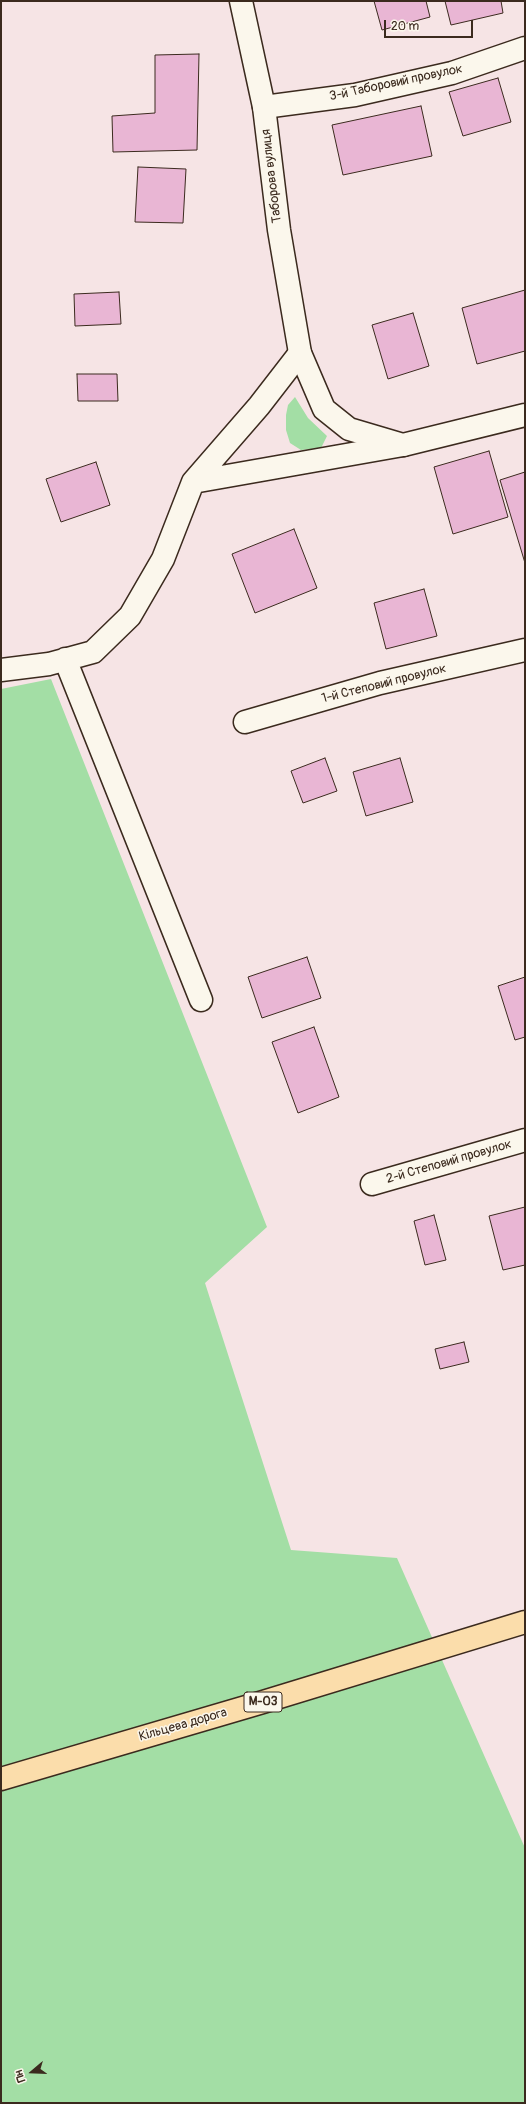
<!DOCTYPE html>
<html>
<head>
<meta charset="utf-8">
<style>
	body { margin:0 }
	#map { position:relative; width:526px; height:2104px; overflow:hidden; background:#f6e4e5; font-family:Pangolin,sans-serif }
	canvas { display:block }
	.frame { position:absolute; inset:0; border:2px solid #3b2a1e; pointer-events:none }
	.north { position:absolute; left:12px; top:2052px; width:40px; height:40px; -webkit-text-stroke:3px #fbf7ec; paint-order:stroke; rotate:251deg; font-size:11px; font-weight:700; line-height:16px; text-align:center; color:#3b2a1e }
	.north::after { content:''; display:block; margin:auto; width:14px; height:18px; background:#3b2a1e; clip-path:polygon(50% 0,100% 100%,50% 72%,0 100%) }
	.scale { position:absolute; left:384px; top:20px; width:89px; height:18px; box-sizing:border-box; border:2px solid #3b2a1e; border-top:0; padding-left:5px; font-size:12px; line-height:14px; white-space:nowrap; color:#3b2a1e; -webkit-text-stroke:3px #fbf7ec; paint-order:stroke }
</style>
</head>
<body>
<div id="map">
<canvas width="526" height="2104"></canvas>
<div class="frame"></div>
<div class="north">Пн</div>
<div class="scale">20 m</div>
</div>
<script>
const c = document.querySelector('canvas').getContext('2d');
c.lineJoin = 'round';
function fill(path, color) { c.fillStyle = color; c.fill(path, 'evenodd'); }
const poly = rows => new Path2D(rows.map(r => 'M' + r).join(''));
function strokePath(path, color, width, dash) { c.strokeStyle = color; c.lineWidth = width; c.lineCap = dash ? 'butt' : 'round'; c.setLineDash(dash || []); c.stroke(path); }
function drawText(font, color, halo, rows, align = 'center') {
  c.font = font + ' Pangolin,sans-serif'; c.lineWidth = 3; c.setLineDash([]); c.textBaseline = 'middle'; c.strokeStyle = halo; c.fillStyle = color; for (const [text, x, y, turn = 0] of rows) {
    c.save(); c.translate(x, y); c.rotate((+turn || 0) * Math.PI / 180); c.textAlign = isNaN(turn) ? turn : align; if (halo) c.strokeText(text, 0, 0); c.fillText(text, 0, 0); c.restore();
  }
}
fill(poly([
	[295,397,308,418,327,436,321,448,301,450,290,443,286,430,286,415,288,405],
	[51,679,267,1227,205,1283,291,1550,397,1558,525,1848,525,2103,1,2103,1,689]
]), '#a3dea5');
const building = poly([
	[374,1,426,1,430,17,382,30,374,1],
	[445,1,501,1,503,13,451,25,445,1],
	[199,54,197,150,113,152,112,116,155,113,155,55,199,54],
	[498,78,511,122,463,136,449,92,498,78],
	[421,106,432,156,343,175,332,125,421,106],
	[138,167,186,169,183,223,135,222,138,167],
	[525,290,525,351,477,364,462,308,525,290],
	[119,292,121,324,75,326,74,294,119,292],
	[413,313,429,366,388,379,372,325,413,313],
	[77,374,117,374,118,401,78,401,77,374],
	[489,451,508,517,453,534,434,467,489,451],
	[96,462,110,505,61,522,46,479,96,462],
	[525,472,525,563,500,480,525,472],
	[294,529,317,588,255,613,232,554,294,529],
	[424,589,437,636,386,649,374,603,424,589],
	[325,758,337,791,303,803,291,771,325,758],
	[400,758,413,802,366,816,353,772,400,758],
	[307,957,321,998,262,1018,248,977,307,957],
	[525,977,525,1037,515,1040,498,986,525,977],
	[314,1027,339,1097,298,1113,272,1042,314,1027],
	[525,1207,525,1265,503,1270,489,1216,525,1207],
	[434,1215,446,1260,425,1265,414,1221,434,1215],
	[464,1342,469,1362,440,1369,435,1349,464,1342]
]);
fill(building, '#e9b6d4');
strokePath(building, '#3b2a1e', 1);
const minor = poly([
	[264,107,355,95,452,73,525,48],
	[193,482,403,445],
	[65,659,201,1000],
	[1,670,49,664,93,652,130,616,163,559,193,482,259,406,300,353],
	[245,722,380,683,525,650],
	[372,1184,525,1140]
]);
const tertiary = poly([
	[241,1,264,107,279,230,300,353,324,409,349,429,403,445,525,415]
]);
const trunk = poly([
	[1,1779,263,1702,525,1622]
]);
strokePath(minor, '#3b2a1e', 25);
strokePath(tertiary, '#3b2a1e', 25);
strokePath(trunk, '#3b2a1e', 25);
strokePath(minor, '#fbf7ec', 22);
strokePath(tertiary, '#fbf7ec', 22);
strokePath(trunk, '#fbddab', 22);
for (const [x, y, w] of [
	[263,1702,38]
]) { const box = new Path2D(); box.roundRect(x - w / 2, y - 10, w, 20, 3); c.fillStyle = '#fbf7ec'; c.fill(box); strokePath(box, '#3b2a1e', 1); }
drawText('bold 12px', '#3b2a1e', null, [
	["М-03",263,1702]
]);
drawText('13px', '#3b2a1e', '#fbf7ec', [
	["3-й Таборовий провулок",396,83,-12],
	["Таборова вулиця",272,176,-97],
	["1-й Степовий провулок",384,684,-14],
	["2-й Степовий провулок",449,1162,-16],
	["Кільцева дорога",183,1725,-16]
]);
</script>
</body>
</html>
